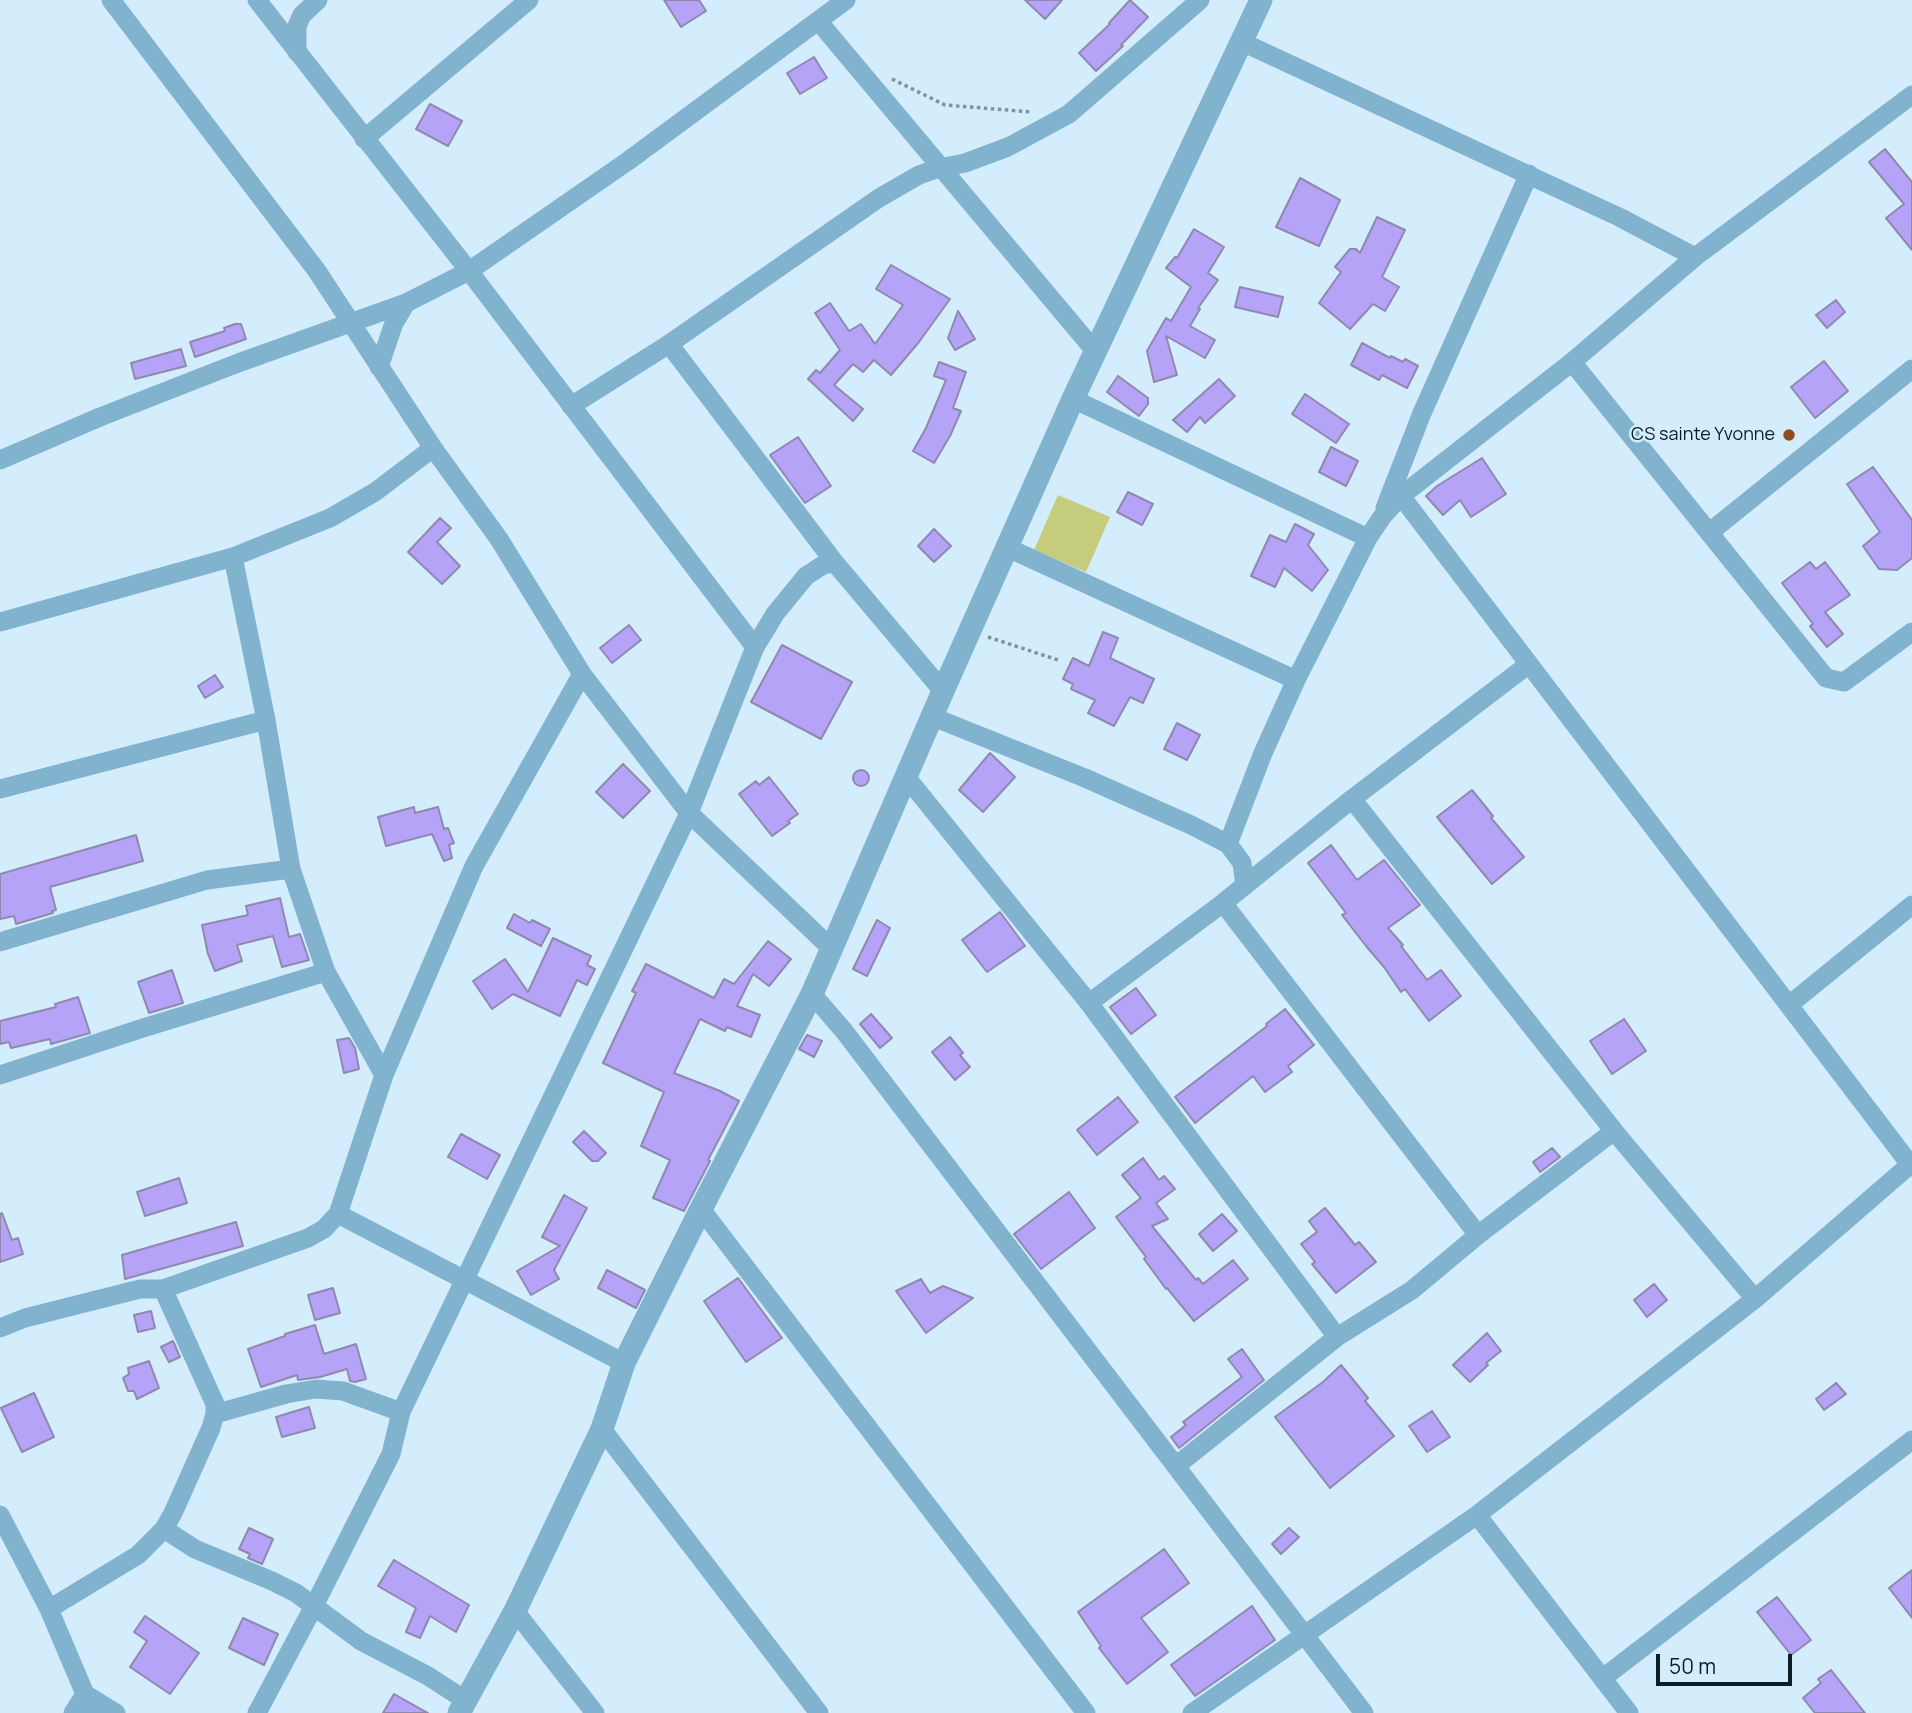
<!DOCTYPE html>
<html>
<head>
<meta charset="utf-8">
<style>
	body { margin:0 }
	#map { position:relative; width:1912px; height:1713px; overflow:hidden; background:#d4edfc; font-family:Manrope,sans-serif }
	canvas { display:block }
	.scale { position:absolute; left:1656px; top:1654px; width:136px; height:32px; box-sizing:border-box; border:4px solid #0c1d26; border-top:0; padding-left:9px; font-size:21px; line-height:24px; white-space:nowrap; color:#0c1d26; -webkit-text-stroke:5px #d4edfc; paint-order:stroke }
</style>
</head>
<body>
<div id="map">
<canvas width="1912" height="1713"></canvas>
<div class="scale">50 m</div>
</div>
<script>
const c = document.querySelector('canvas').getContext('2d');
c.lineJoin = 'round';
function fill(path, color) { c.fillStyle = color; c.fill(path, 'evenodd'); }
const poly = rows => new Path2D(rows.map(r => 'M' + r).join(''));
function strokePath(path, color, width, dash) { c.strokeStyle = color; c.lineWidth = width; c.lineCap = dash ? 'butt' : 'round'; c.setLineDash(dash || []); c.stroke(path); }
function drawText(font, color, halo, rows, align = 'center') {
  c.font = font + ' Manrope,sans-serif'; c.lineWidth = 5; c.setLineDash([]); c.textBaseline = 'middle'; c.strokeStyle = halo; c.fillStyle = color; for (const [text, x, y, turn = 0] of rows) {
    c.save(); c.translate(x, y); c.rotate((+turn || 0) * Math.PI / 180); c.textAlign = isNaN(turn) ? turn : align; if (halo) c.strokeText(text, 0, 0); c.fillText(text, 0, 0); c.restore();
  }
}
fill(poly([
	[1058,495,1110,517,1086,572,1034,550]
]), '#c5cc7c');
const building = poly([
	[664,0,699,0,706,11,681,27,664,0],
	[1025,0,1062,0,1045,19,1025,0],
	[1130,0,1148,17,1121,45,1123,46,1096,71,1079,53,1110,24,1109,23,1130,0],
	[814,57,827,78,800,94,787,73,814,57],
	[430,104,462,121,448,146,416,129,430,104],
	[1885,149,1912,182,1912,250,1886,218,1904,204,1869,162,1885,149],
	[1300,178,1340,200,1319,246,1276,227,1300,178],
	[1377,217,1405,230,1382,277,1399,287,1385,311,1373,304,1350,329,1319,303,1341,272,1335,267,1350,249,1356,249,1360,253,1377,217],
	[1194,229,1224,247,1208,273,1218,280,1198,308,1200,309,1190,326,1215,340,1205,358,1166,336,1177,375,1154,382,1147,351,1166,318,1171,321,1191,287,1166,268,1175,257,1177,258,1194,229],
	[891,265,950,299,919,342,891,375,874,360,863,372,853,364,834,385,863,409,853,421,808,379,816,370,820,373,840,350,815,313,830,303,849,331,861,324,875,344,903,305,876,289,891,265],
	[1240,287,1283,297,1278,317,1235,307,1240,287],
	[1836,300,1845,312,1827,328,1816,315,1836,300],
	[958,311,975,339,955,350,948,338,958,311],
	[235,324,241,324,246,339,195,357,190,342,225,331,224,328,235,324],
	[1362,343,1390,358,1391,356,1403,362,1405,359,1418,366,1407,388,1382,375,1379,380,1351,365,1362,343],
	[181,349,186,366,135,379,131,363,181,349],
	[1824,361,1848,391,1815,418,1791,387,1824,361],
	[939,362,966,372,953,408,961,411,950,436,934,463,913,451,926,428,946,380,934,376,939,362],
	[1118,376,1148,398,1148,404,1139,416,1107,392,1118,376],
	[1219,379,1235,396,1205,423,1200,417,1187,432,1173,420,1219,379],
	[1305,394,1349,424,1336,443,1292,414,1305,394],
	[798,437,831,486,805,503,770,455,798,437],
	[1331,447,1358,461,1346,486,1319,472,1331,447],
	[1482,458,1506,494,1471,517,1460,500,1443,515,1426,496,1437,486,1482,458],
	[1873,467,1912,520,1912,558,1897,570,1879,569,1863,546,1880,532,1847,484,1873,467],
	[1128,492,1153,504,1142,525,1117,512,1128,492],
	[440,518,451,528,437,542,460,566,442,584,408,552,440,518],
	[1295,524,1314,534,1308,545,1328,570,1312,591,1284,568,1275,587,1251,576,1270,535,1286,542,1295,524],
	[934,529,951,546,934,562,918,546,934,529],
	[1810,562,1816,569,1825,562,1850,595,1825,612,1843,634,1827,647,1810,626,1813,624,1782,583,1810,562],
	[629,625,641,640,612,663,600,648,629,625],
	[1103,632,1118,638,1110,658,1154,679,1143,703,1130,697,1114,726,1088,713,1095,700,1071,689,1073,684,1063,679,1073,658,1089,666,1103,632],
	[782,645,852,682,821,739,751,702,782,645],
	[215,675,223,687,205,698,198,686,215,675],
	[1177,723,1200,735,1187,760,1164,749,1177,723],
	[990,753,1015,777,983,812,959,790,990,753],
	[623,764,650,791,623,818,596,792,623,764],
	'853 778a8 8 0 1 1 16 0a8 8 0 1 1-16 0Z',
	[769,777,798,814,788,821,790,823,772,836,739,794,756,781,759,785,769,777],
	[1472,790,1493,816,1491,818,1524,857,1492,884,1437,817,1472,790],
	[414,807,415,813,438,807,444,829,448,828,454,843,449,845,452,858,444,861,432,834,386,846,378,817,414,807],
	[136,835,143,861,50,887,56,910,52,911,53,913,16,924,14,916,0,919,0,874,136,835],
	[1331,845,1357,880,1384,860,1420,905,1388,928,1403,945,1401,946,1427,980,1441,970,1461,996,1429,1021,1405,989,1401,992,1384,967,1366,946,1342,915,1346,913,1308,863,1331,845],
	[280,898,289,937,300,934,309,960,282,967,273,936,237,945,242,961,215,971,208,954,202,925,248,915,246,906,280,898],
	[1000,912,1025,946,987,972,962,940,1000,912],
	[514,914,530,923,532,920,550,929,541,946,507,928,514,914],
	[877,920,890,928,867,976,853,969,877,920],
	[553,938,591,956,587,965,595,969,587,985,577,980,560,1016,513,994,492,1009,473,981,505,959,528,992,553,938],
	[768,941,791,959,769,986,753,974,737,1006,760,1015,751,1037,727,1027,725,1031,700,1019,674,1073,720,1091,739,1101,708,1160,710,1161,684,1211,653,1198,670,1160,641,1146,664,1092,603,1063,636,993,632,991,646,964,714,998,724,979,734,984,768,941],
	[172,970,183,1003,149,1013,138,982,172,970],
	[1136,988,1156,1015,1131,1034,1110,1007,1136,988],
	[78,997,90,1033,51,1044,50,1039,11,1048,9,1042,0,1044,0,1021,56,1007,55,1004,78,997],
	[1285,1009,1314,1045,1288,1066,1292,1072,1265,1092,1253,1076,1195,1123,1175,1097,1267,1026,1266,1024,1285,1009],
	[871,1014,892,1038,880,1048,860,1024,871,1014],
	[1624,1019,1646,1051,1612,1074,1590,1041,1624,1019],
	[807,1035,822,1041,814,1057,799,1049,807,1035],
	[950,1037,963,1053,960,1055,970,1067,955,1080,932,1052,950,1037],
	[349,1038,355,1048,359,1069,344,1073,337,1040,349,1038],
	[1118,1097,1138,1122,1097,1155,1077,1130,1118,1097],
	[584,1131,606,1153,598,1161,592,1161,573,1142,584,1131],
	[461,1134,500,1155,487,1179,448,1157,461,1134],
	[1552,1148,1560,1157,1540,1172,1533,1162,1552,1148],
	[1143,1158,1159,1180,1164,1176,1175,1189,1156,1203,1168,1219,1152,1226,1196,1280,1198,1278,1203,1284,1233,1260,1248,1279,1194,1321,1167,1288,1166,1289,1144,1259,1146,1257,1116,1217,1141,1198,1122,1175,1143,1158],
	[179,1178,187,1203,145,1216,137,1192,179,1178],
	[1069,1192,1095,1228,1041,1269,1014,1234,1069,1192],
	[564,1195,587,1208,554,1270,559,1279,531,1295,517,1271,560,1246,542,1237,564,1195],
	[1325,1208,1355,1245,1359,1242,1376,1262,1336,1293,1312,1264,1315,1262,1301,1244,1317,1232,1309,1221,1325,1208],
	[2,1213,12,1240,18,1238,23,1254,0,1262,0,1214,2,1213],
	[1222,1214,1237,1231,1213,1251,1199,1234,1222,1214],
	[236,1222,243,1246,125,1279,122,1255,236,1222],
	[607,1270,645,1290,636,1308,598,1288,607,1270],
	[738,1278,782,1338,746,1362,704,1301,738,1278],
	[921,1279,930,1293,943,1286,973,1298,926,1333,896,1291,921,1279],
	[1654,1284,1667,1300,1647,1317,1634,1300,1654,1284],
	[333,1288,340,1313,315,1320,308,1295,333,1288],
	[151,1311,155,1328,138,1332,134,1315,151,1311],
	[315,1325,324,1354,356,1344,366,1379,355,1382,350,1381,347,1369,320,1377,298,1380,297,1375,261,1387,248,1349,285,1336,285,1334,315,1325],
	[1487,1333,1501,1351,1486,1363,1488,1365,1470,1382,1453,1365,1487,1333],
	[173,1341,180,1357,169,1362,161,1347,173,1341],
	[1242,1349,1264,1380,1179,1448,1171,1437,1186,1425,1183,1422,1242,1377,1228,1359,1242,1349],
	[149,1361,159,1388,137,1399,134,1391,128,1391,123,1378,129,1374,128,1368,149,1361],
	[1341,1365,1368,1398,1365,1401,1394,1436,1330,1488,1275,1417,1323,1382,1341,1365],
	[1836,1383,1846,1394,1824,1410,1816,1399,1836,1383],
	[34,1393,54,1437,22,1452,1,1408,34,1393],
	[309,1407,315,1428,282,1437,276,1417,309,1407],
	[1432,1411,1450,1437,1427,1452,1409,1426,1432,1411],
	[249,1528,273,1539,262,1564,248,1558,250,1554,239,1549,249,1528],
	[1289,1528,1299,1537,1281,1554,1272,1544,1289,1528],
	[1164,1549,1189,1583,1141,1618,1168,1652,1127,1684,1099,1648,1101,1646,1078,1612,1164,1549],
	[394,1560,469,1605,456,1632,430,1616,420,1638,406,1632,416,1608,378,1586,394,1560],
	[1912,1570,1912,1618,1889,1588,1912,1570],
	[1777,1597,1811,1640,1791,1655,1757,1612,1777,1597],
	[1252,1606,1275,1640,1195,1696,1171,1665,1252,1606],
	[145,1616,199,1653,170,1694,130,1667,147,1641,134,1632,145,1616],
	[243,1618,278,1634,264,1665,229,1648,243,1618],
	[1831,1670,1865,1713,1815,1713,1803,1698,1821,1683,1818,1679,1831,1670],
	[394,1694,428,1713,383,1713,394,1694]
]);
fill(building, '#b4a3f6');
strokePath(building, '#9089af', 2);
strokePath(poly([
	[892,79,945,105,1032,112],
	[988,637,1061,661]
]), '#7d939f', 3.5, [3.5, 3.5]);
strokePath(poly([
	[111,0,317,271,433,448,499,539,582,674,689,813,832,949],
	[257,0,469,271,755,647],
	[819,22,1095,351],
	[1242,42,1619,217,1695,257],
	[297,52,297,26,302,15,318,0],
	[364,139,529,0],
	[669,344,835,563,943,691],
	[1572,362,1826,678,1844,682,1912,632],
	[379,367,394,323,406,303],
	[1073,399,1368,538],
	[571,406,669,344,879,198,919,175,939,168,965,163,1008,147,1069,114,1200,0],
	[0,460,100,417,238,363,406,303,469,271,628,161,846,0],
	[1401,496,1912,1167],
	[1385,508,1422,413,1529,174],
	[1710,532,1912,369],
	[1008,548,1296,680],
	[233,557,266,720,291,869,326,972,384,1075],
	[0,622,233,557,330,518,375,492,433,448],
	[933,717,1085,778,1191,825,1228,844,1242,863,1245,886],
	[907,778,1089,1003,1337,1337],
	[0,789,266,720],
	[1352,799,1614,1131,1755,1299],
	[1228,844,1263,753,1296,680,1368,538,1382,517,1401,496,1572,362,1695,257,1912,95],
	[1223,903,1478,1235],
	[0,942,207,880,291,869],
	[812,994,844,1031,1364,1713],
	[1089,1003,1223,903,1352,799,1529,664],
	[1789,1005,1912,905],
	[0,1075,143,1028,326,972],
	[701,1209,1086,1713],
	[338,1214,624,1363],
	[163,1289,308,1238,324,1229,338,1214,384,1075,474,866,582,674],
	[0,1328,25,1318,140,1289,163,1289,215,1404,215,1414,211,1428,173,1513,164,1529,138,1555,49,1609],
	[215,1414,286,1394,316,1389,343,1391,401,1412],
	[602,1429,819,1713],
	[1176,1466,1337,1337,1412,1290,1478,1235,1614,1131],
	[0,1515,49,1609,93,1713],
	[1477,1515,1629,1713],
	[164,1529,195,1549,272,1581,296,1593,361,1641,428,1676,465,1700],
	[515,1611,595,1713],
	[1603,1678,1912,1440],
	[85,1694,116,1713],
	[73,1713,85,1694],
	[257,1713,314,1606,391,1454,401,1412,689,813,755,647,775,614,806,576,823,565,835,563],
	[1192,1713,1477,1515,1755,1299,1912,1163]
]), '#81b3cf', 19);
strokePath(poly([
	[459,1713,515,1611,602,1429,624,1363,701,1209,812,994,943,691,1073,399,1261,0]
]), '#81b3cf', 23);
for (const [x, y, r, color] of [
	[1789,435,7,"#8f4d1c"]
]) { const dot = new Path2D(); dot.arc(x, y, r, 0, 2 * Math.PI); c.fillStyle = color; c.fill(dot); strokePath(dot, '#d4edfc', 2.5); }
drawText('18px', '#0c1d26', '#d4edfc', [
	["CS sainte Yvonne",1775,435]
], 'right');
</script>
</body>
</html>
